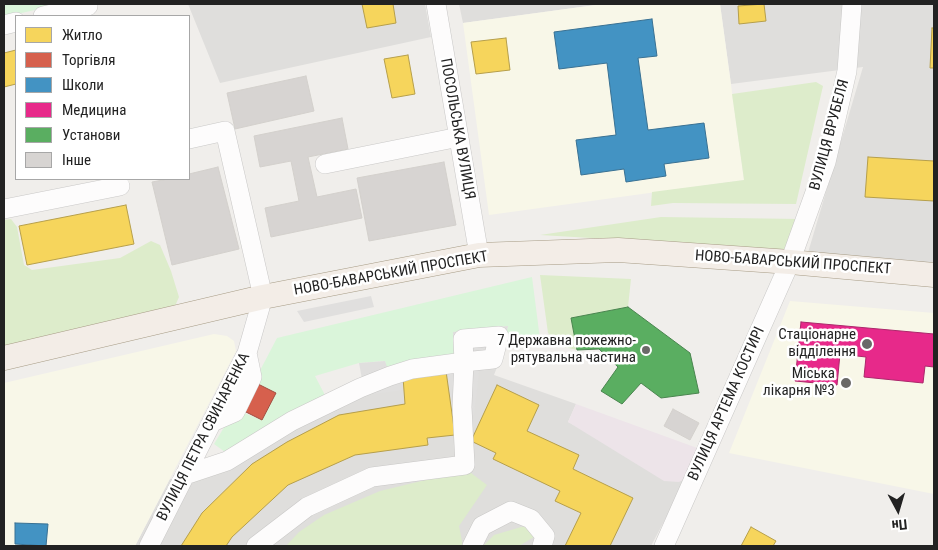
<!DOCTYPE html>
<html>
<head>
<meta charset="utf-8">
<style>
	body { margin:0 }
	#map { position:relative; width:938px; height:550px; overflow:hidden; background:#f0eeeb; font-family:"Roboto Condensed",sans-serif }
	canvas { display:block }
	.frame { position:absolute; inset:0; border:5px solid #222; pointer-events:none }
	.legend { position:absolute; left:15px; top:15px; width:175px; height:165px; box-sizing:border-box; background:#fff; border:1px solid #a7a7a7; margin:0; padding:6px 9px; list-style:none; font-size:15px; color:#222 }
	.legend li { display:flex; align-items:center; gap:10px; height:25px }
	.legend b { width:25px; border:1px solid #a7a7a7 }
	.north { position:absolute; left:873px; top:485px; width:50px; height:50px; -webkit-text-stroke:4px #fff; paint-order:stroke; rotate:174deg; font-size:14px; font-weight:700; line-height:20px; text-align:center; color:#222 }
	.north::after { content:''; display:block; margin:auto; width:18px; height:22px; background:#222; clip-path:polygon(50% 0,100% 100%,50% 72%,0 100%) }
</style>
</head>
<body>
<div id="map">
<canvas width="938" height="550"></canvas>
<div class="frame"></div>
<ul class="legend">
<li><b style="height:14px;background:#f6d55c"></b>Житло</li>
<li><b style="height:14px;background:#d6604d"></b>Торгівля</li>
<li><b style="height:14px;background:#4393c3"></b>Школи</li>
<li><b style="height:14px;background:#e7298a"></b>Медицина</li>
<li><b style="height:14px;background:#5aae61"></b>Установи</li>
<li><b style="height:14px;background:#d7d4d2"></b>Інше</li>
</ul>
<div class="north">Пн</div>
</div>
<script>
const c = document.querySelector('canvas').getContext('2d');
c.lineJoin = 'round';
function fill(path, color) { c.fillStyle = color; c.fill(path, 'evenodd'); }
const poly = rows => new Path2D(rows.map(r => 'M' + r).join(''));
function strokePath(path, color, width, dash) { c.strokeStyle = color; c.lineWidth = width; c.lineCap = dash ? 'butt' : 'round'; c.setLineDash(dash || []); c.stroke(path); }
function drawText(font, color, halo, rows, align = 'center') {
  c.font = font + ' "Roboto Condensed",sans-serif'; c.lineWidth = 5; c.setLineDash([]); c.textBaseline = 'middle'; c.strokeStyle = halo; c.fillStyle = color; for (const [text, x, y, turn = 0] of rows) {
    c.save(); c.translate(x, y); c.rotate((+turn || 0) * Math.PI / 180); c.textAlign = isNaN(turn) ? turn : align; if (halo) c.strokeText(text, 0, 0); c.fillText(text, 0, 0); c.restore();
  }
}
fill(poly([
	[188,4,425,4,431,37,220,83],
	[459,4,603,4,463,23],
	[720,4,934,4,934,267,807,256,863,67,731,84],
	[499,362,494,375,576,404,568,422,687,478,651,546,135,546,170,479,198,477,403,377]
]), '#dfdedc');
fill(poly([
	[576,404,700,449,687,478,679,482,664,481,568,422]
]), '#ede4e9');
fill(poly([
	[603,4,720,4,744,180,489,215,463,23],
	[790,301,934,313,934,494,729,453],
	[214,334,227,336,234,341,236,351,135,546,4,546,4,383]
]), '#f8f7e8');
fill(poly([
	[816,82,823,86,796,204,673,203,651,206,652,192,744,180,732,94],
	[661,217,800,219,786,253,625,240,540,235],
	[11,219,17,227,24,265,32,270,120,258,151,241,160,245,171,271,179,297,171,315,4,352,4,220],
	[540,275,631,279,628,307,571,318,577,350,560,346,548,333],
	[467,470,487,485,459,526,463,546,286,546,299,532,324,515,380,491],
	[528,525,534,537,519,546,483,546,494,535]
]), '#ddeccb');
fill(poly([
	[4,4,61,4,4,17],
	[532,277,540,339,504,341,508,326,454,332,455,357,386,367,385,361,359,363,315,376,326,397,225,452,214,444,229,419,239,411,262,420,276,393,254,382,277,338]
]), '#daf5da');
fill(poly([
	[371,296,374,307,304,322,297,311],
	[508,326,499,362,480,365,474,415,452,418,403,377,404,390,365,395,359,363,385,361,387,367,454,357,453,332]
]), '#e0dfde');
const homes = poly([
	[362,4,393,4,396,23,367,28,362,4],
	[764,4,766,21,739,24,738,6,764,4],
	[932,28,934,28,934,68,930,68,932,28],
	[506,38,510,70,476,74,471,42,506,38],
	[16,50,16,84,4,87,4,53,16,50],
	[408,55,415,94,392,98,384,59,408,55],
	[868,157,934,161,934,201,865,197,868,157],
	[126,205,134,244,27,265,19,226,126,205],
	[446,371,455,435,427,438,428,445,355,455,288,485,232,537,226,546,181,546,202,513,252,464,287,442,339,415,405,404,403,377,446,371],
	[497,385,539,405,527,431,579,455,573,469,633,498,610,546,565,546,581,513,555,501,560,491,493,459,496,453,471,441,497,385],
	[751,527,776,541,773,546,741,546,751,527]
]);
fill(homes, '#f6d55c');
strokePath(homes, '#b69f4b', 1);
const shops = poly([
	[254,382,276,393,262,420,240,409,254,382]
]);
fill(shops, '#d6604d');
strokePath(shops, '#a04d40', 1);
const schools = poly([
	[652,19,657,56,638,58,648,130,704,123,709,158,664,164,666,176,626,182,624,169,581,175,576,140,616,135,607,63,559,69,554,32,652,19],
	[15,523,48,524,46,546,15,544,15,523]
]);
fill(schools, '#4393c3');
strokePath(schools, '#397193', 1);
const health = poly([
	[801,322,934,334,934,367,925,366,923,383,864,377,866,357,840,354,837,385,795,381,801,322]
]);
fill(health, '#e7298a');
strokePath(health, '#ac276b', 1);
const public = poly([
	[628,307,690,353,699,393,661,398,641,383,622,404,601,391,618,367,599,349,577,350,571,318,628,307]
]);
fill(public, '#5aae61');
strokePath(public, '#49844e', 1);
const building = poly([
	[306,76,314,111,235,129,227,93,306,76],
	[342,118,348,149,308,157,317,197,356,189,362,218,271,237,265,208,299,201,291,161,260,167,254,136,342,118],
	[444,162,456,225,369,241,357,178,444,162],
	[218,167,239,249,172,265,152,182,168,179,189,179,189,174,218,167],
	[673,409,699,423,690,440,664,426,673,409]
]);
fill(building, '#d7d4d2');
strokePath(building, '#d3d0cc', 1);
const minor = poly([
	[436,4,479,255],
	[43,16,88,6],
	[4,25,16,22],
	[325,164,459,137],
	[4,209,120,186],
	[212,422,235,412,252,377,247,353],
	[185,475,227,461,292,421,360,388,390,376,412,369,464,362,493,359,499,336,463,339,464,362,462,407,465,465,372,477,307,507,256,546],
	[149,546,247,353,263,297,225,131,189,139],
	[472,546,482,526,511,511,531,519,545,536,542,546],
	[664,546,790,262,826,162,847,71,852,4]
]);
const major = poly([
	[4,358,263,297,479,255,618,250,790,262,934,275]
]);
strokePath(minor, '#c9c8c7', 20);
strokePath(major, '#a79c86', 25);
strokePath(minor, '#fdfcfc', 19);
strokePath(major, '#f3ede7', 24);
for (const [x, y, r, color] of [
	[867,344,6,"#6a6968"],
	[646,350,5,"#6a6968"],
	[846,383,6,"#6a6968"]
]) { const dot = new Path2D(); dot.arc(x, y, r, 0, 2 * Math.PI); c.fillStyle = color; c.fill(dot); strokePath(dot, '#fff', 2); }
drawText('15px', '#222', '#fff', [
	["ПОСОЛЬСЬКА ВУЛИЦЯ",457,129,80],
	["ВУЛИЦЯ ВРУБЕЛЯ",830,135,-75],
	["НОВО-БАВАРСЬКИЙ ПРОСПЕКТ",793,263,4],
	["НОВО-БАВАРСЬКИЙ ПРОСПЕКТ",391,274,-10],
	["ВУЛИЦЯ АРТЕМА КОСТИРІ",727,404,-66],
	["ВУЛИЦЯ ПЕТРА СВИНАРЕНКА",204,437,-63]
]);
drawText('15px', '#222', '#fff', [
	["Стаціонарне",856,335],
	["відділення",856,352],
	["7 Державна пожежно-",636,341],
	["рятувальна частина",636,358],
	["Міська",835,374],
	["лікарня №3",835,391]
], 'right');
</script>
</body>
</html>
